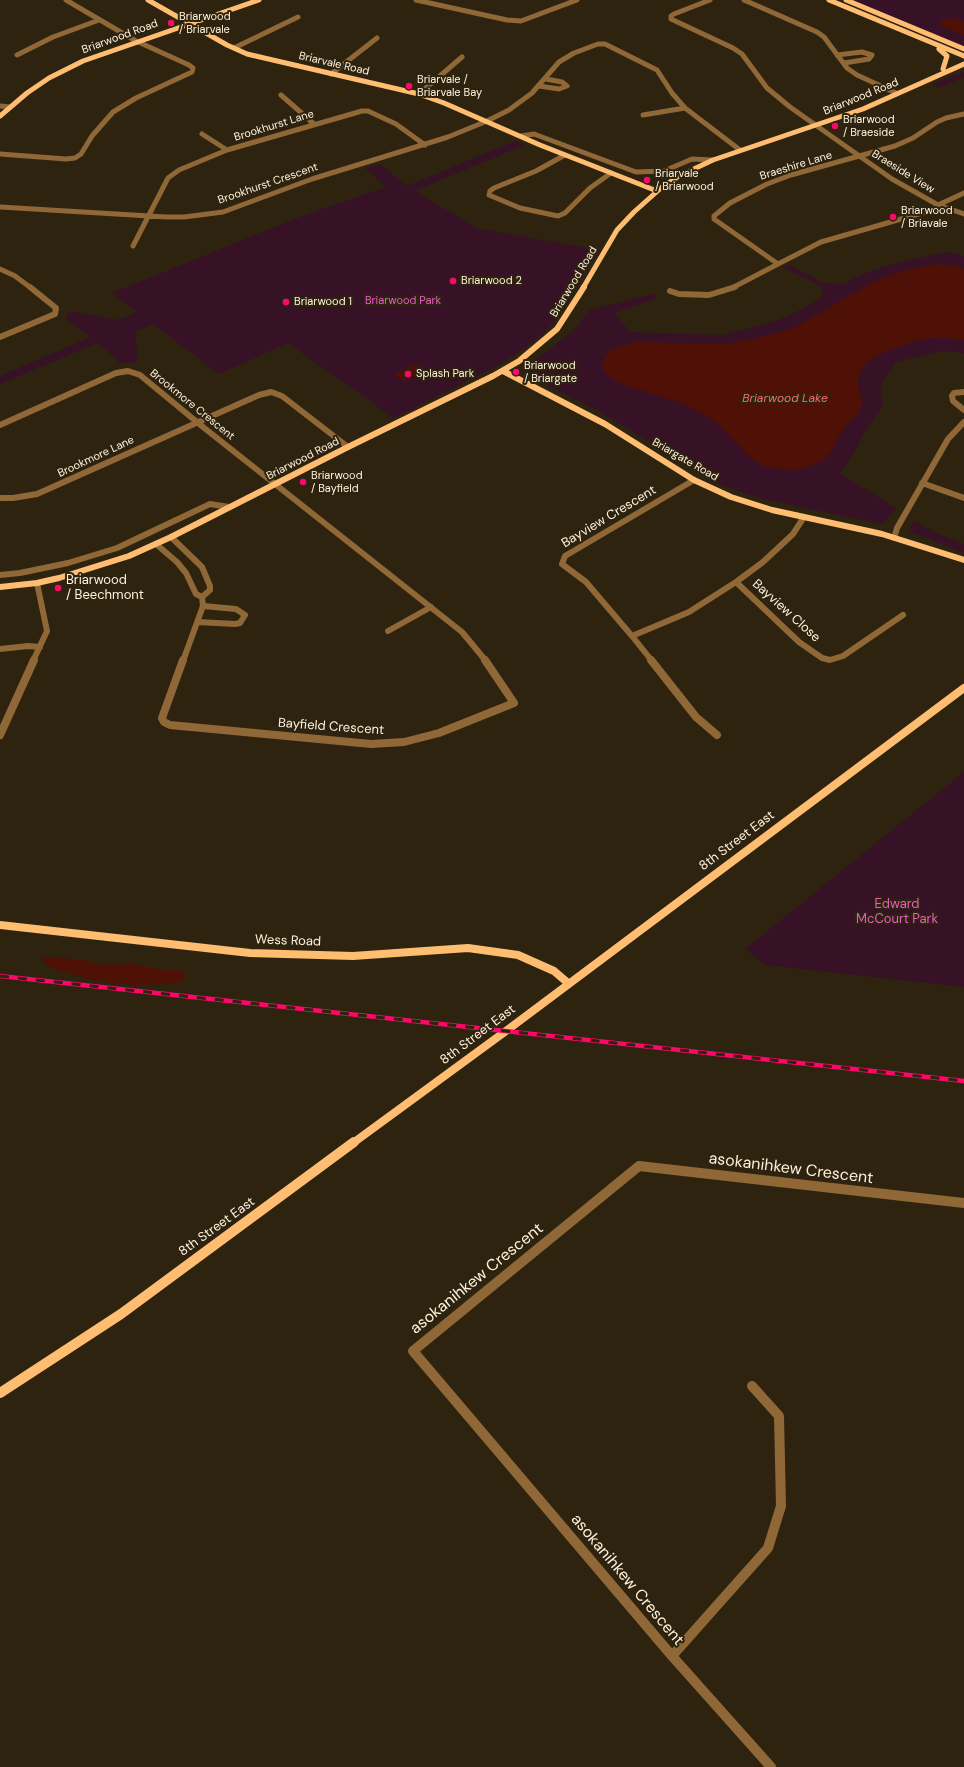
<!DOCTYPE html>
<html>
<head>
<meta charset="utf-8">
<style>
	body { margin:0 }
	canvas { display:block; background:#2d230f }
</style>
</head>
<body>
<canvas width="964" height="1767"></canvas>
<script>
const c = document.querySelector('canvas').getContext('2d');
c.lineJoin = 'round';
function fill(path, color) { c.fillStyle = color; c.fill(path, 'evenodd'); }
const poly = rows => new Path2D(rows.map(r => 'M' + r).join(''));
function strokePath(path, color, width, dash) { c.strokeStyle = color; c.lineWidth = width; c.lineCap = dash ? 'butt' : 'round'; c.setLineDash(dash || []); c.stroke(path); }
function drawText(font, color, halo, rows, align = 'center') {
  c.font = font + ' "DM Sans",sans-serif'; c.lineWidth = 4; c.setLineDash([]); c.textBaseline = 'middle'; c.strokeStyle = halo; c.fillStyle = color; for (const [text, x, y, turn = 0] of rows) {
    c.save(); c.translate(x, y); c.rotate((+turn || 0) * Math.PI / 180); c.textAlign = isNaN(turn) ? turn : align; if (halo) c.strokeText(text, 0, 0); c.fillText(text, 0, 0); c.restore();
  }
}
fill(poly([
	[843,0,964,0,964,49],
	[964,72,964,77,940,88,932,84],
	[515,141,525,145,414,191,479,229,594,249,582,277,566,305,555,321,543,334,528,346,501,364,394,418,288,343,219,374,153,324,136,331,137,362,120,363,98,343,0,384,0,376,91,337,65,318,70,311,118,320,137,312,112,293,302,216,386,187,365,168,380,164,407,186],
	[946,252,959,254,964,257,964,353,942,351,896,362,880,387,883,406,864,432,857,448,840,473,896,508,885,523,881,524,759,498,719,484,597,410,528,375,523,368,525,365,537,359,576,328,589,310,652,294,658,298,614,313,630,332,724,335,773,322,794,313,823,297,821,286,783,268,789,265,824,283,843,284,865,273,893,264],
	[914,521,936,533,964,544,964,553,912,532,910,528],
	[964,772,964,987,766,965,745,949]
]), '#371125');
fill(poly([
	[957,18,964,22,964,35,946,28,940,24,942,20,947,19],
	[940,264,955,266,964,269,964,340,944,337,918,340,883,353,868,361,860,372,858,382,862,405,858,414,846,426,838,438,833,450,823,460,806,468,787,470,764,466,751,458,717,423,698,411,678,402,621,384,610,377,604,371,602,362,610,351,621,346,636,342,724,344,758,338,794,328,873,282,909,269],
	[419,365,422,368,422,373,404,381,394,374,411,366],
	[50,957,84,960,100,965,124,964,135,964,160,970,177,970,185,974,186,978,178,983,168,984,134,985,98,981,55,970,42,961,41,959]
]), '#4f1006');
strokePath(poly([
	[416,0,507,20,521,21,577,0],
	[710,0,674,14,671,16,671,19,733,48,742,54,767,88,790,107,892,179,938,205,964,214],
	[744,0,817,32,824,37,847,68,857,75,896,93],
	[234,48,298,17],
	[17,55,53,37,99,20],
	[837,55,862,52,872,55,869,59,844,63],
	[331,74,377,38],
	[539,86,559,89,567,86,562,82,546,79],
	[419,94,462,57],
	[281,95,314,124],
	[0,106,10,107],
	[643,115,685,108],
	[202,134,227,150],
	[521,136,534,134,636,172,664,171,692,159,713,160],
	[0,154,66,159,75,158,81,154,92,136,113,112,136,98,192,72,193,68,189,65,136,41,66,0],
	[565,155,536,171,494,188,490,191,489,195,520,208,558,216,565,213,590,188,611,173],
	[938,205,964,193],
	[0,207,166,217,184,217,223,212,312,179,448,137,487,121,509,110,532,93,559,62,574,53,598,44,605,44,657,70,672,93,685,108,740,150],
	[943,207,821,242,778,264,714,219,714,216,730,203,767,184,791,175,895,146,913,138,937,122,946,118,964,114],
	[133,246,168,178,179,170,227,150,362,111,368,111,396,124,425,145],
	[0,269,15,276,31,288],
	[732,288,778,264]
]), '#906736', 5);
strokePath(poly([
	[670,291,679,294,709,295,735,287],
	[0,337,55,314,56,308,30,287],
	[964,392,954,393,952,396,953,401,964,410],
	[0,425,116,373,128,371,140,375,203,427,462,632,486,661],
	[694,480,565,556,562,564,586,582,632,636,689,612,736,582,763,562,793,534,804,517],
	[922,483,964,498],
	[0,498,13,498,37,494,259,395,271,392,282,396,348,447],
	[171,537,202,567,210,586,210,590,202,597],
	[894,538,897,528,948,439,964,422],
	[156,544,177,562,186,573,196,594,202,597],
	[0,575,20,573,68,563,117,548,210,504,229,507],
	[736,582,799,642,822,658,830,660,843,656,903,615],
	[198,622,235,624,240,623,245,615,236,609,203,606],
	[388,631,431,607],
	[632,636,652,661],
	[0,649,28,646,40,647],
	[33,661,47,631,37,583],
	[183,661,203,606,202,597]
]), '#906736', 6);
strokePath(poly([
	[183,660,162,718,164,722,170,725,371,744,404,742,439,733,514,703,485,660],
	[651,660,696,717,717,735],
	[0,735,34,660]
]), '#906736', 8);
strokePath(poly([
	[672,1656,768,1548,781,1506,779,1416,752,1386],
	[771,1767,672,1656,413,1351,639,1166,964,1203]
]), '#906736', 10);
strokePath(poly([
	[148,0,227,45,247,54,419,94,444,103,540,145,657,191],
	[829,0,964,56],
	[846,0,964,49],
	[939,49,947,56,943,69],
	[0,116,27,93,49,78,83,61,259,0],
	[583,288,617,230,634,212,662,187,679,176,713,160,863,109,964,64]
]), '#ffbd72', 5);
strokePath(poly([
	[503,371,605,424,694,480,731,497,772,510,882,534,964,560],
	[0,587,37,583,59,578,129,556,171,537,348,447,493,376,519,361,557,329,584,287]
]), '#ffbd72', 6);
strokePath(poly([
	[0,925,250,953,353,956,468,948,518,955,554,971,568,983],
	[353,1143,506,1031,964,688]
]), '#ffbd72', 8);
strokePath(poly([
	[0,1393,121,1314,354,1142]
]), '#ffbd72', 10);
const rail = poly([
	[0,976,964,1081]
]);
strokePath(rail, '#ff0769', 4.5);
strokePath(rail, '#2d230f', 3, [9]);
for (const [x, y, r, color] of [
	[171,23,4,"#ff0769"],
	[409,86,4,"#ff0769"],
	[835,126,4,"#ff0769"],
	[647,180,4,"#ff0769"],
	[893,217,4,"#ff0769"],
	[453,281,4,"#ff0769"],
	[286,302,4,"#ff0769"],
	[516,372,4,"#ff0769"],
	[408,374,4,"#ff0769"],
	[303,482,4,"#ff0769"],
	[58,588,4,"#ff0769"]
]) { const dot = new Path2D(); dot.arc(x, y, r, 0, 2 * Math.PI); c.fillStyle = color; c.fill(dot); strokePath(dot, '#2d230f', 1.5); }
drawText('11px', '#fff1db', '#2d230f', [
	["Briarwood",179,17],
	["/ Briarvale",179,30],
	["Briarvale /",417,80],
	["Briarvale Bay",417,93],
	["Briarwood",843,120],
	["/ Braeside",843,133],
	["Briarvale",655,174],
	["/ Briarwood",655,187],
	["Briarwood",901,211],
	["/ Briavale",901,224],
	["Briarwood 2",461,281],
	["Briarwood 1",294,302],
	["Briarwood",524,366],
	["/ Briargate",524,379],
	["Splash Park",416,374],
	["Briarwood",311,476],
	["/ Bayfield",311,489]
], 'left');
drawText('11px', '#fff1db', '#2d230f', [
	["Briarwood Road",120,37,-20],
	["Briarvale Road",334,64,13],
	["Briarwood Road",861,97,-22],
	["Brookhurst Lane",274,126,-17],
	["Braeshire Lane",796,166,-17],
	["Braeside View",903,172,32],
	["Brookhurst Crescent",268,184,-19],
	["Briarwood Road",574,282,-59],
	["Brookmore Crescent",192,405,39],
	["Brookmore Lane",96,457,-25],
	["Briarwood Road",303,459,-27],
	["Briargate Road",685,460,30]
]);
drawText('11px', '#eb5ac6', '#2d230f', [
	["Briarwood Park",403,301]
]);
drawText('italic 12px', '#ff696d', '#2d230f', [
	["Briarwood Lake",785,399]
]);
drawText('13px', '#fff1db', '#2d230f', [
	["Bayview Crescent",609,517,-31],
	["Bayview Close",786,611,42],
	["Bayfield Crescent",331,727,4],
	["8th Street East",737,841,-37],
	["Wess Road",288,941,2],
	["8th Street East",478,1035,-37],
	["8th Street East",217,1227,-36]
]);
drawText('13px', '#fff1db', '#2d230f', [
	["Briarwood",66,581],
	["/ Beechmont",66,596]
], 'left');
drawText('13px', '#eb5ac6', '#2d230f', [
	["Edward",897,905],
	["McCourt Park",897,920]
]);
drawText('16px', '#fff1db', '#2d230f', [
	["asokanihkew Crescent",791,1169,7],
	["asokanihkew Crescent",477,1279,-39],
	["asokanihkew Crescent",627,1580,50]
]);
</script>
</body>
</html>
